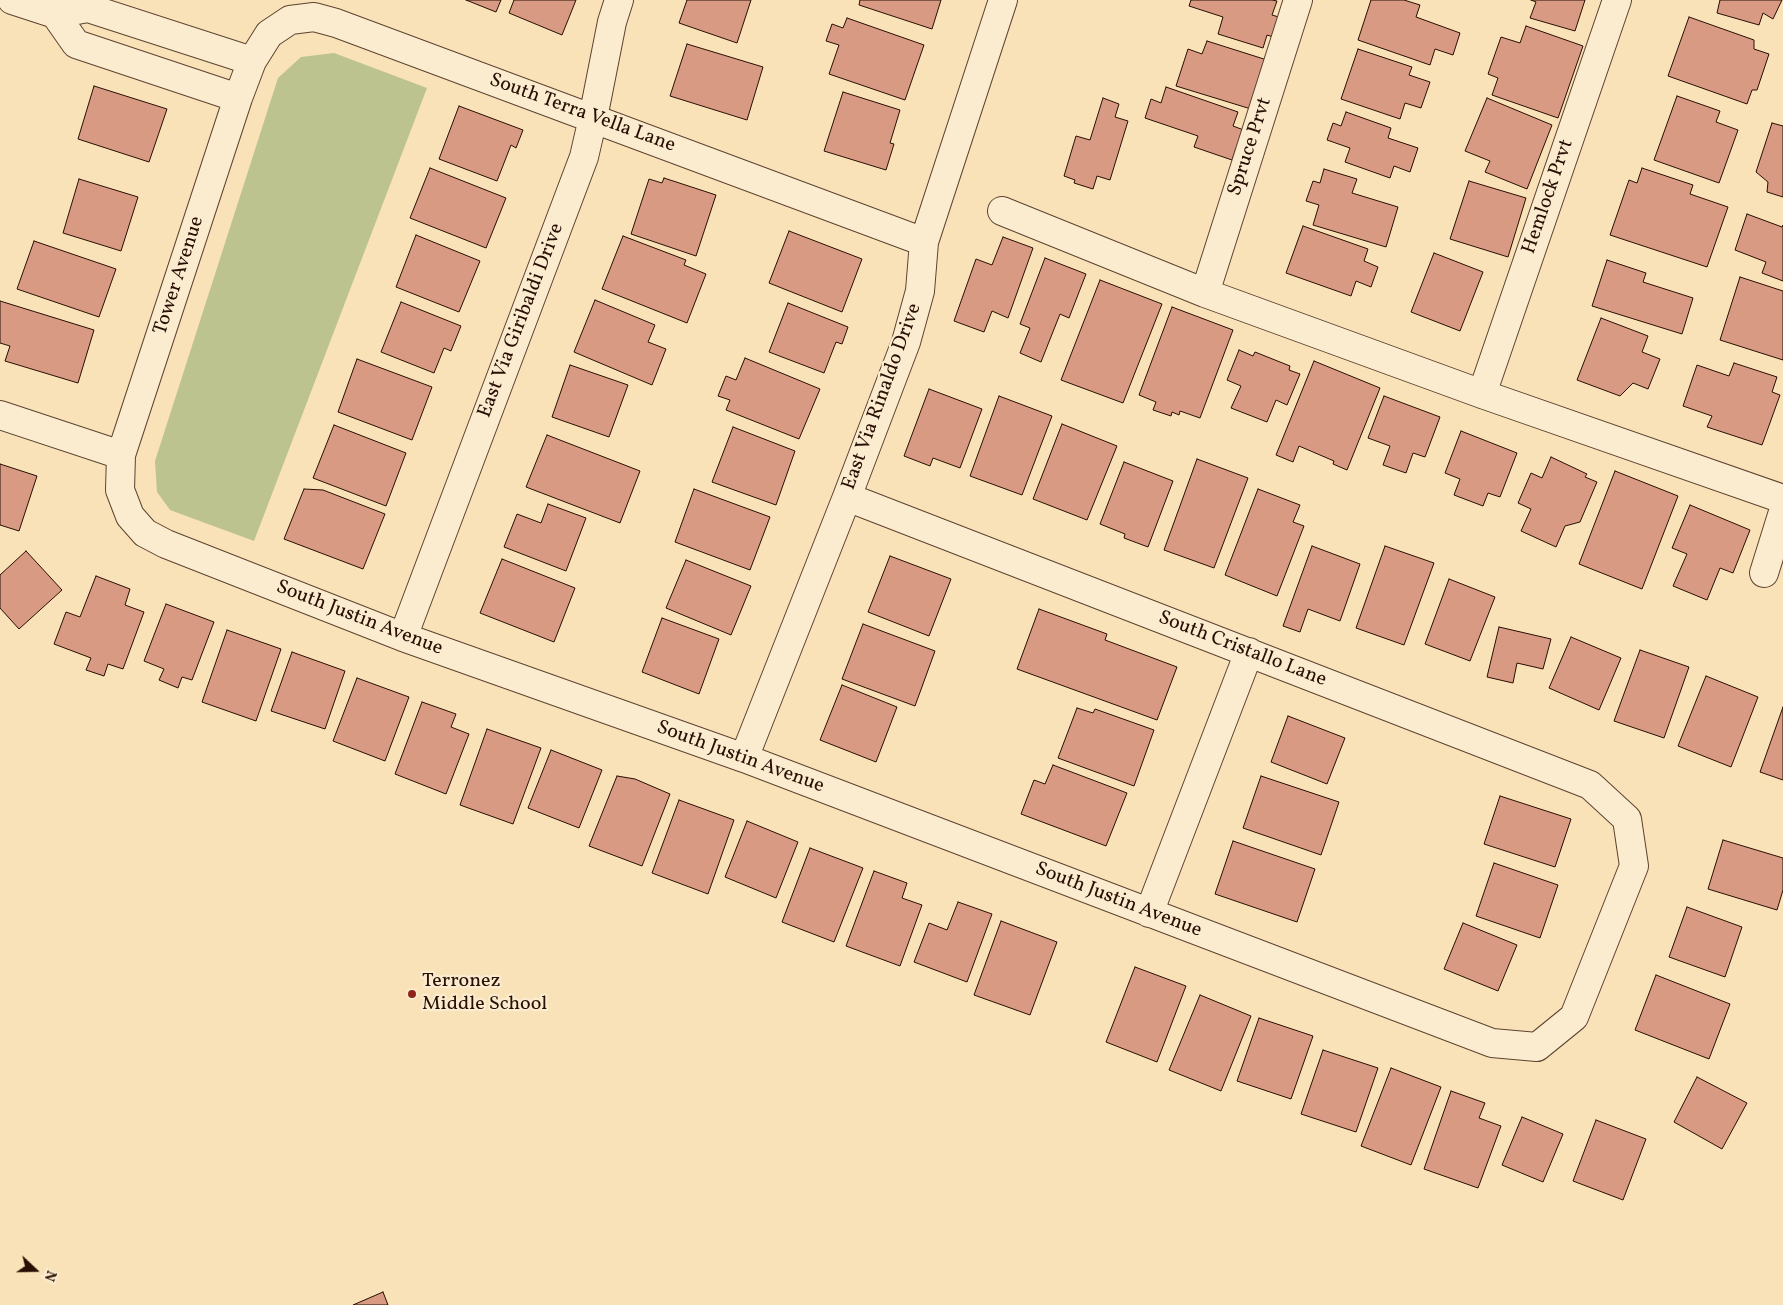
<!DOCTYPE html>
<html>
<head>
<meta charset="utf-8">
<style>
	body { margin:0 }
	#map { position:relative; width:1783px; height:1305px; overflow:hidden; background:#f9e2b7; font-family:Vollkorn,serif }
	canvas { display:block }
	.north { position:absolute; left:10px; top:1245px; width:50px; height:50px; -webkit-text-stroke:4px #fbecd0; paint-order:stroke; rotate:111deg; font-size:14px; font-weight:700; line-height:20px; text-align:center; color:#290e03 }
	.north::after { content:''; display:block; margin:auto; width:18px; height:22px; background:#290e03; clip-path:polygon(50% 0,100% 100%,50% 72%,0 100%) }
</style>
</head>
<body>
<div id="map">
<canvas width="1783" height="1305"></canvas>
<div class="north">N</div>
</div>
<script>
const c = document.querySelector('canvas').getContext('2d');
c.lineJoin = 'round';
function fill(path, color) { c.fillStyle = color; c.fill(path, 'evenodd'); }
const poly = rows => new Path2D(rows.map(r => 'M' + r).join(''));
function strokePath(path, color, width, dash) { c.strokeStyle = color; c.lineWidth = width; c.lineCap = dash ? 'butt' : 'round'; c.setLineDash(dash || []); c.stroke(path); }
function drawText(font, color, halo, rows, align = 'center') {
  c.font = font + ' Vollkorn,serif'; c.lineWidth = 4.5; c.setLineDash([]); c.textBaseline = 'middle'; c.strokeStyle = halo; c.fillStyle = color; for (const [text, x, y, turn = 0] of rows) {
    c.save(); c.translate(x, y); c.rotate((+turn || 0) * Math.PI / 180); c.textAlign = isNaN(turn) ? turn : align; if (halo) c.strokeText(text, 0, 0); c.fillText(text, 0, 0); c.restore();
  }
}
fill(poly([
	[334,53,427,88,254,541,170,510,157,492,155,461,278,78,301,57]
]), '#bcc38f');
const building = poly([
	[466,0,501,0,496,12,466,0],
	[514,0,576,0,562,35,509,13,514,0],
	[687,0,751,0,737,43,679,23,687,0],
	[860,0,941,0,932,29,859,5,860,0],
	[1191,0,1272,0,1277,1,1272,15,1282,18,1276,38,1267,35,1263,48,1218,34,1223,17,1189,6,1191,0],
	[1371,0,1404,0,1420,5,1416,17,1460,33,1453,55,1435,49,1430,65,1358,40,1371,0],
	[1531,0,1585,0,1575,31,1530,18,1536,2,1531,0],
	[1720,0,1782,0,1773,19,1763,13,1759,25,1717,13,1720,0],
	[1689,17,1754,40,1754,49,1769,54,1757,90,1752,90,1747,104,1668,76,1689,17],
	[847,18,924,45,905,100,829,74,839,45,826,41,832,24,843,28,847,18],
	[1526,26,1583,46,1558,118,1492,95,1498,78,1488,74,1501,37,1520,43,1526,26],
	[1207,41,1267,60,1251,109,1176,86,1188,49,1202,54,1207,41],
	[687,44,763,67,747,120,670,96,687,44],
	[1358,49,1412,67,1409,75,1430,82,1421,108,1405,103,1400,119,1341,99,1358,49],
	[94,86,167,109,149,162,78,139,94,86],
	[1166,87,1238,112,1233,126,1249,132,1242,151,1236,148,1232,160,1194,147,1198,136,1145,118,1151,99,1161,103,1166,87],
	[843,92,900,110,890,143,894,144,886,170,824,151,843,92],
	[1677,96,1720,111,1716,122,1738,130,1719,183,1654,160,1677,96],
	[1103,98,1119,104,1115,117,1128,121,1110,180,1097,176,1093,189,1074,183,1075,180,1064,176,1076,136,1090,140,1103,98],
	[1487,98,1552,125,1527,189,1485,172,1490,161,1465,151,1487,98],
	[459,106,523,130,516,148,511,145,497,181,439,159,459,106],
	[1346,112,1391,128,1388,138,1418,148,1410,172,1394,166,1390,178,1345,162,1350,148,1327,140,1333,123,1341,126,1346,112],
	[1772,123,1783,126,1783,197,1767,192,1768,182,1756,172,1772,123],
	[430,168,506,198,486,248,410,218,430,168],
	[1642,168,1693,185,1690,194,1728,207,1707,267,1610,235,1629,180,1637,183,1642,168],
	[1324,169,1357,179,1352,193,1398,207,1386,247,1313,225,1319,205,1306,201,1313,181,1320,183,1324,169],
	[664,178,716,195,696,256,631,234,649,179,662,183,664,178],
	[79,179,138,197,121,251,63,233,79,179],
	[1469,181,1526,198,1508,257,1450,239,1469,181],
	[1747,214,1782,227,1783,225,1783,281,1762,273,1766,262,1735,250,1747,214],
	[1303,226,1368,249,1364,261,1378,267,1371,287,1356,281,1351,296,1286,273,1303,226],
	[789,231,862,259,842,312,769,283,789,231],
	[416,235,480,261,459,312,396,287,416,235],
	[623,236,686,260,684,265,706,274,687,323,602,289,623,236],
	[1003,237,1033,248,1008,318,992,311,984,332,954,321,976,259,992,265,1003,237],
	[34,241,116,269,99,317,17,289,34,241],
	[1434,253,1483,272,1460,331,1411,312,1434,253],
	[1045,258,1086,274,1069,318,1060,314,1041,362,1020,353,1030,328,1020,324,1045,258],
	[1607,260,1646,273,1643,282,1693,298,1682,334,1592,306,1607,260],
	[1740,277,1783,291,1783,360,1720,340,1740,277],
	[1100,280,1162,304,1123,403,1061,380,1100,280],
	[595,300,655,325,648,342,666,349,652,385,574,352,595,300],
	[0,301,94,330,78,383,5,361,10,346,0,343,0,301],
	[401,302,461,326,451,351,444,348,434,373,381,352,401,302],
	[788,303,848,327,842,344,836,342,824,373,769,352,788,303],
	[1172,307,1233,330,1200,418,1180,411,1179,415,1172,412,1171,416,1153,410,1156,402,1139,395,1172,307],
	[1601,318,1648,336,1642,352,1660,359,1648,389,1633,383,1620,396,1577,380,1601,318],
	[1239,350,1253,356,1255,352,1290,366,1289,370,1300,374,1287,405,1276,400,1267,422,1231,408,1241,386,1227,380,1239,350],
	[745,358,820,389,799,439,726,410,730,400,718,396,726,376,736,380,745,358],
	[357,359,432,387,412,440,338,412,357,359],
	[1314,361,1380,388,1347,470,1333,464,1334,461,1299,446,1293,462,1276,455,1314,361],
	[1734,363,1777,377,1772,392,1780,395,1762,445,1707,427,1712,416,1683,406,1697,365,1729,376,1734,363],
	[570,365,628,385,609,437,552,417,570,365],
	[929,389,982,409,960,468,933,458,930,466,904,456,929,389],
	[999,396,1052,416,1022,495,970,476,999,396],
	[1384,396,1440,417,1425,457,1413,453,1406,473,1383,465,1390,446,1368,438,1384,396],
	[1062,424,1117,446,1087,520,1033,499,1062,424],
	[334,425,406,453,386,506,313,478,334,425],
	[733,427,795,451,776,505,712,482,733,427],
	[1461,431,1517,453,1500,497,1488,493,1483,506,1454,495,1460,479,1445,473,1461,431],
	[547,435,640,471,620,523,526,487,547,435],
	[1551,457,1587,474,1585,477,1597,482,1580,522,1565,526,1556,547,1521,531,1531,509,1518,503,1531,473,1542,478,1551,457],
	[1197,459,1248,478,1214,568,1164,550,1197,459],
	[1124,462,1173,481,1148,547,1124,538,1125,534,1100,524,1124,462],
	[0,464,37,476,19,531,0,525,0,464],
	[1615,471,1678,496,1642,589,1579,564,1615,471],
	[304,489,323,490,385,514,363,569,284,539,304,489],
	[694,489,770,517,750,570,675,542,694,489],
	[1258,489,1300,505,1293,522,1304,526,1277,596,1225,575,1258,489],
	[548,504,586,518,566,571,504,547,517,514,541,523,548,504],
	[1690,505,1750,530,1733,573,1720,568,1707,600,1673,586,1687,554,1672,548,1690,505],
	[1312,546,1360,564,1340,621,1308,609,1300,632,1283,626,1312,546],
	[1385,546,1434,563,1404,645,1356,628,1385,546],
	[26,551,62,590,19,629,0,608,0,575,26,551],
	[890,556,951,579,929,636,868,612,890,556],
	[502,559,575,588,554,642,480,613,502,559],
	[686,560,751,586,731,635,666,608,686,560],
	[96,576,130,589,125,605,144,612,123,669,108,664,104,676,86,670,91,658,54,644,66,612,80,617,96,576],
	[1449,579,1495,597,1470,661,1425,644,1449,579],
	[166,604,214,622,192,680,182,677,178,688,159,680,164,669,144,661,166,604],
	[1039,609,1107,634,1105,640,1177,667,1157,720,1017,669,1039,609],
	[662,618,719,639,699,694,642,672,662,618],
	[863,624,935,651,915,706,842,679,863,624],
	[1499,627,1551,639,1543,669,1517,663,1513,683,1487,677,1499,627],
	[227,630,281,649,256,721,202,702,227,630],
	[1571,637,1621,658,1599,710,1549,688,1571,637],
	[1640,650,1689,667,1664,738,1614,721,1640,650],
	[292,652,345,671,325,729,271,711,292,652],
	[1706,676,1758,697,1731,767,1678,746,1706,676],
	[357,678,409,697,385,761,333,741,357,678],
	[842,685,897,707,876,762,820,740,842,685],
	[422,702,456,714,451,727,469,734,446,794,395,774,422,702],
	[1783,707,1783,780,1760,772,1783,707],
	[1077,708,1093,713,1095,709,1154,730,1134,786,1058,758,1077,708],
	[1288,716,1345,738,1327,784,1271,762,1288,716],
	[487,729,541,748,513,824,460,805,487,729],
	[551,750,602,770,579,828,528,808,551,750],
	[1053,765,1127,793,1106,846,1021,814,1034,780,1045,784,1053,765],
	[617,776,635,779,670,794,642,866,589,846,617,776],
	[1261,776,1339,802,1321,855,1243,828,1261,776],
	[1500,796,1571,819,1555,867,1484,844,1500,796],
	[679,800,734,820,708,894,652,873,679,800],
	[747,821,798,842,776,898,725,877,747,821],
	[1723,840,1783,858,1783,890,1777,910,1708,889,1723,840],
	[1233,841,1315,869,1297,922,1215,894,1233,841],
	[810,848,863,868,834,942,782,922,810,848],
	[1494,863,1558,885,1540,938,1476,916,1494,863],
	[874,871,907,883,902,898,922,905,900,966,846,946,874,871],
	[958,902,992,914,967,982,914,962,929,923,947,930,958,902],
	[1687,907,1742,927,1725,977,1669,957,1687,907],
	[1001,921,1057,942,1030,1015,974,995,1001,921],
	[1463,923,1517,945,1498,991,1444,969,1463,923],
	[1135,967,1186,986,1157,1062,1106,1042,1135,967],
	[1656,975,1730,1004,1709,1059,1635,1030,1656,975],
	[1200,995,1251,1016,1221,1091,1169,1070,1200,995],
	[1259,1018,1313,1036,1291,1099,1237,1081,1259,1018],
	[1323,1050,1378,1068,1356,1132,1301,1114,1323,1050],
	[1391,1068,1441,1087,1411,1165,1361,1146,1391,1068],
	[1697,1077,1747,1103,1722,1149,1674,1122,1697,1077],
	[1451,1091,1485,1103,1479,1118,1501,1126,1478,1188,1424,1169,1451,1091],
	[1522,1117,1563,1134,1543,1182,1502,1165,1522,1117],
	[1596,1120,1646,1139,1623,1200,1573,1181,1596,1120],
	[383,1292,388,1305,353,1305,383,1292]
]);
fill(building, '#d89a83');
strokePath(building, '#290e03', 1);
const minor = poly([
	[12,0,55,14,88,8,252,61],
	[55,14,76,44,238,98],
	[1002,211,1205,293,1482,394,1783,499],
	[1205,293,1298,0],
	[1482,394,1617,0],
	[0,415,121,455],
	[847,497,1590,785,1627,819,1634,866,1574,1017,1537,1047,1492,1043,744,758,403,637,166,544,145,533,130,516,120,490,121,455,238,98,252,61,269,34,290,20,314,17,336,23,924,242],
	[1764,573,1783,512],
	[403,637,584,157,593,118,612,22,619,0],
	[744,758,847,497,906,342,920,291,924,242,1003,0],
	[1149,913,1249,652]
]);
strokePath(minor, '#5d4330', 30);
strokePath(minor, '#fbecd0', 28);
for (const [x, y, r, color] of [
	[412,994,5,"#8f2418"]
]) { const dot = new Path2D(); dot.arc(x, y, r, 0, 2 * Math.PI); c.fillStyle = color; c.fill(dot); strokePath(dot, '#fbecd0', 2); }
drawText('20px', '#290e03', '#fbecd0', [
	["South Terra Vella Lane",582,114,20],
	["Spruce Prvt",1251,147,-72],
	["Hemlock Prvt",1549,197,-71],
	["Tower Avenue",180,276,-72],
	["East Via Giribaldi Drive",522,321,-69],
	["East Via Rinaldo Drive",883,397,-70],
	["South Justin Avenue",359,619,21],
	["South Cristallo Lane",1242,650,21],
	["South Justin Avenue",740,758,20],
	["South Justin Avenue",1118,901,21]
]);
drawText('20px', '#290e03', '#fbecd0', [
	["Terronez",422,982],
	["Middle School",422,1005]
], 'left');
</script>
</body>
</html>
